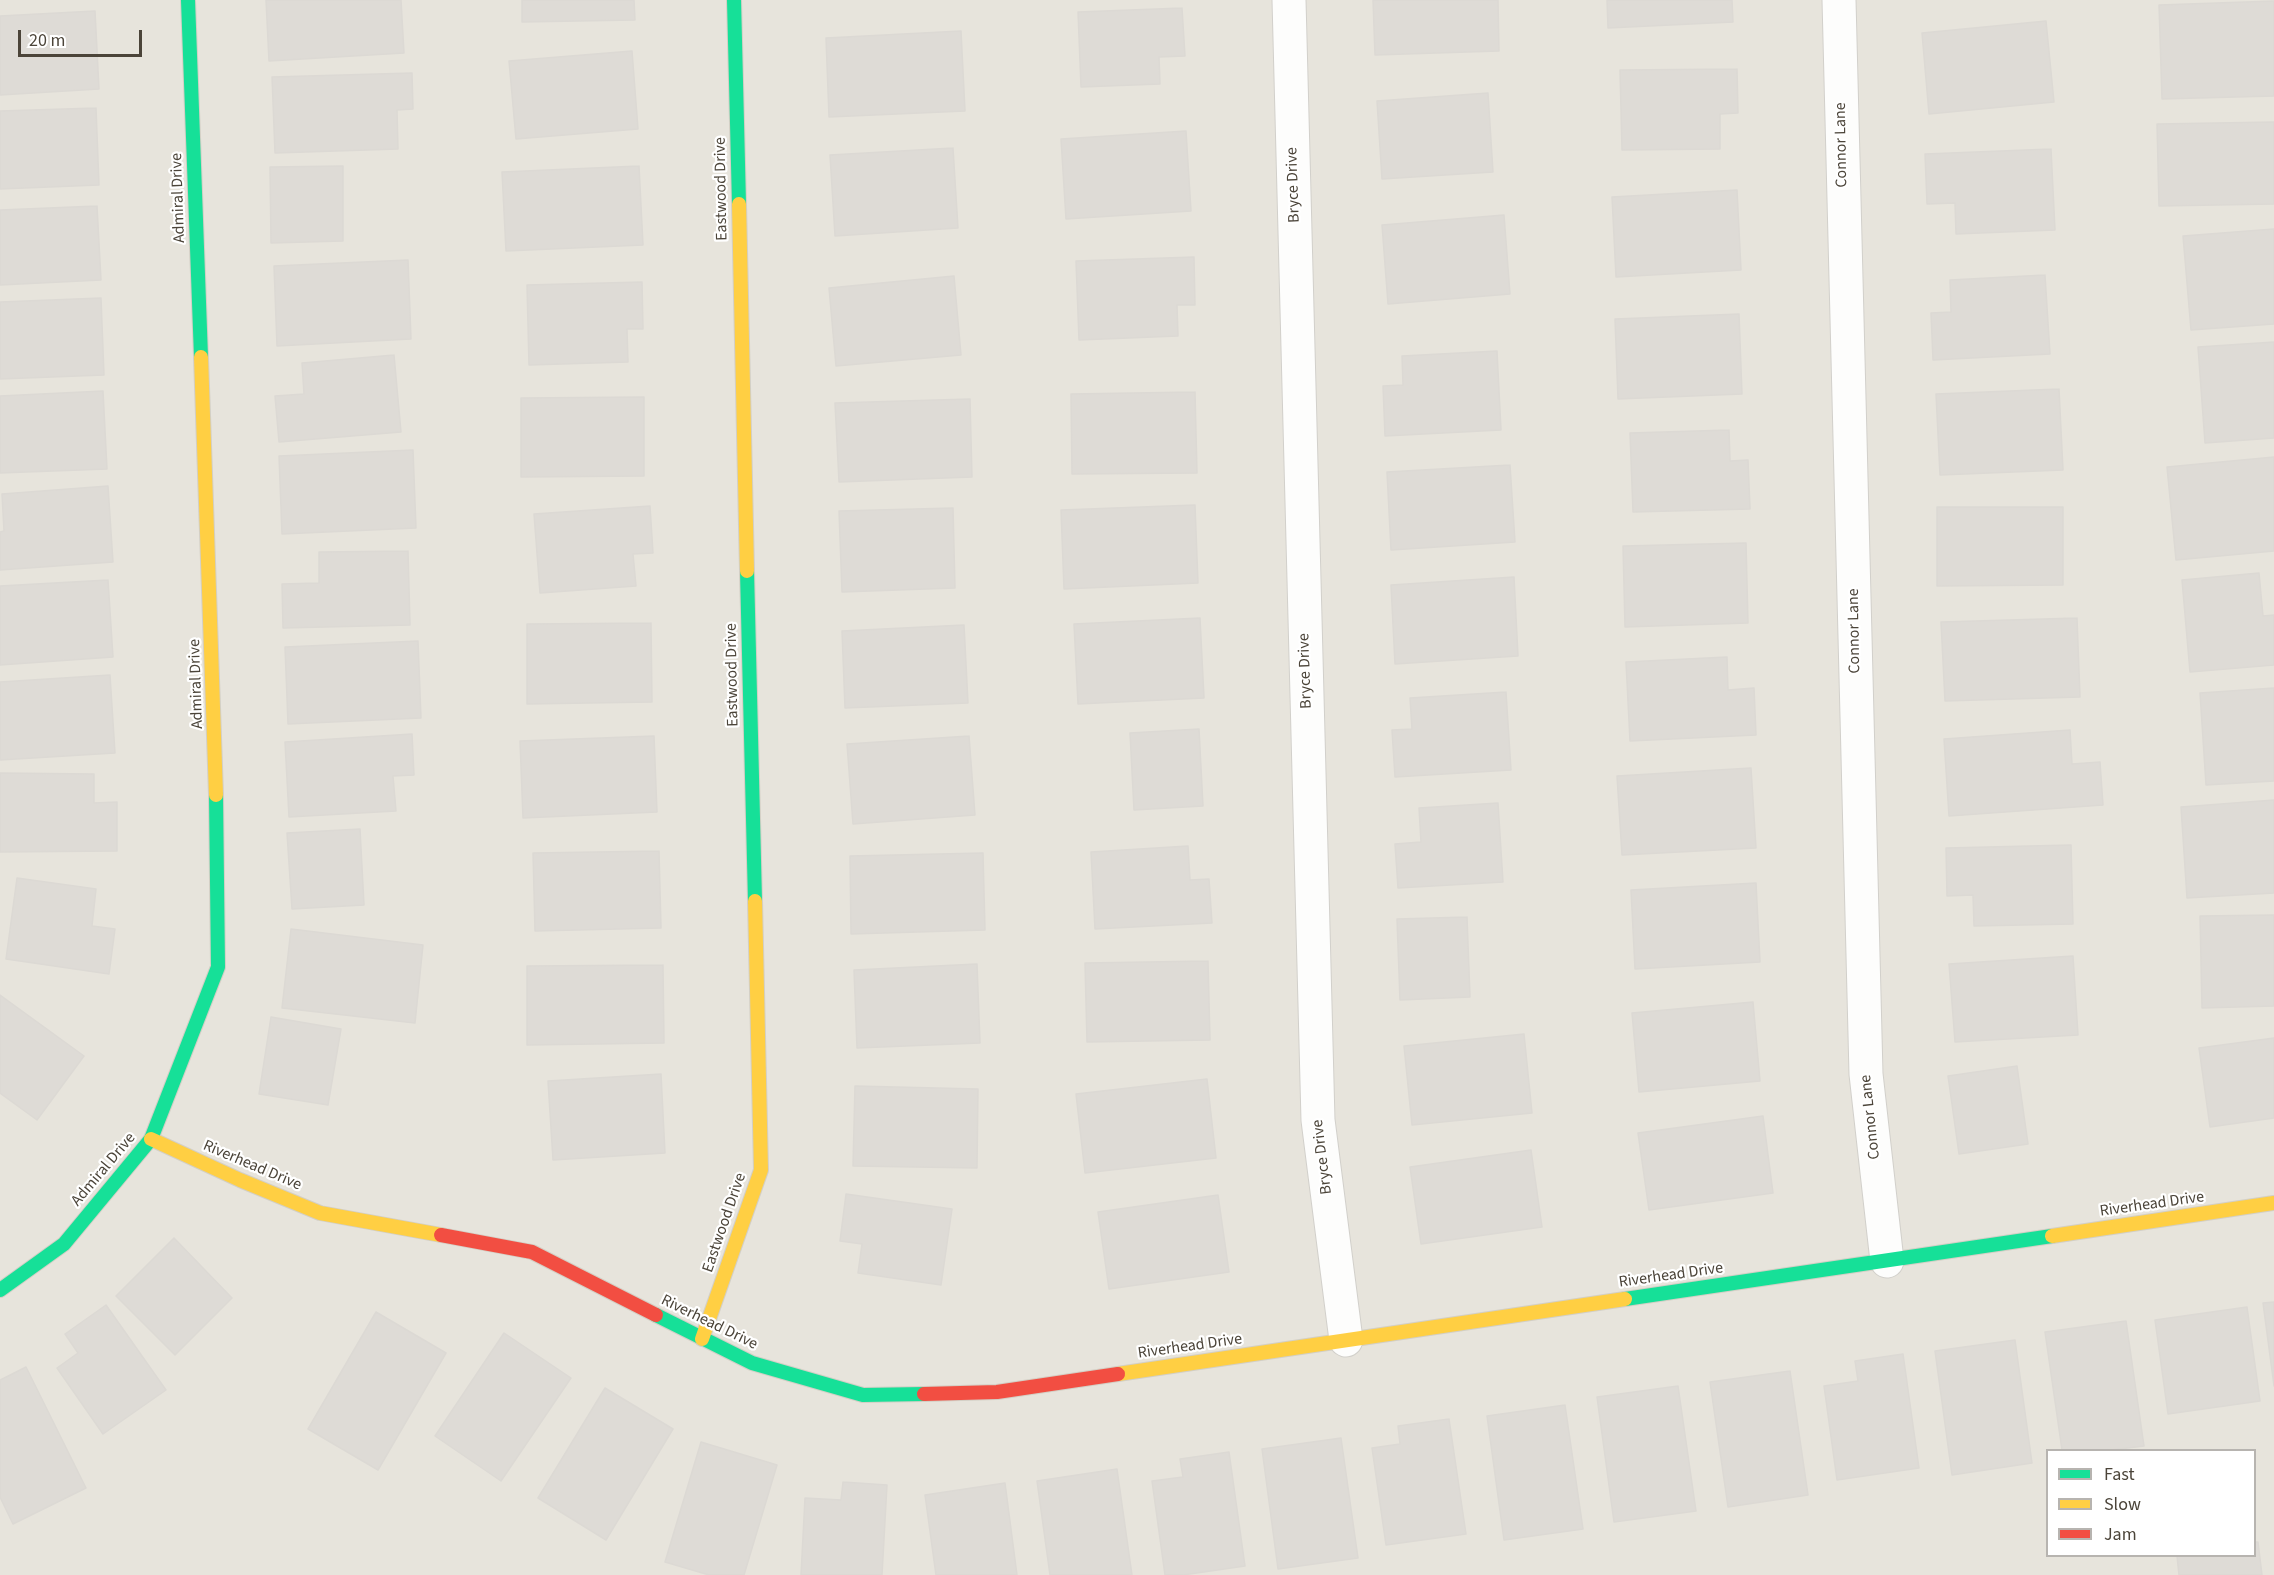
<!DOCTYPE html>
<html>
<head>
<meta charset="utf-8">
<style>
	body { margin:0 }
	#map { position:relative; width:2274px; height:1575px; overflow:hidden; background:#f4f2ee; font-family:"Source Sans 3",sans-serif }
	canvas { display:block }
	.legend { position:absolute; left:2046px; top:1449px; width:210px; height:108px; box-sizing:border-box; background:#fff; border:2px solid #b7b4b0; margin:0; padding:8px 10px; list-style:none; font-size:18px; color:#4b4439 }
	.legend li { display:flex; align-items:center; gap:12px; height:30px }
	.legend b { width:30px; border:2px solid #b7b4b0 }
	.scale { position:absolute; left:18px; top:30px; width:124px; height:27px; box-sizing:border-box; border:3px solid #4b4439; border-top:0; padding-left:8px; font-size:18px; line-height:21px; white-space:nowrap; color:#4b4439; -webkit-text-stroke:4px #fff; paint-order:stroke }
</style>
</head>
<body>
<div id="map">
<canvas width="2274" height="1575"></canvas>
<ul class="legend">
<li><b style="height:8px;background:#16e098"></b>Fast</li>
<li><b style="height:8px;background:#ffcf43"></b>Slow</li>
<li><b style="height:8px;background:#f24e42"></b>Jam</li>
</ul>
<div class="scale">20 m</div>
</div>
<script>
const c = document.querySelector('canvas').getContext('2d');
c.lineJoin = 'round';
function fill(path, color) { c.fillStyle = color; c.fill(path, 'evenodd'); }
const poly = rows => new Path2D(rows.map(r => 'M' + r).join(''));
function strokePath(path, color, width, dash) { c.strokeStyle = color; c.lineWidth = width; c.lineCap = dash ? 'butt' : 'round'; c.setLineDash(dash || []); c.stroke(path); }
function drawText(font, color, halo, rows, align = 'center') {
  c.font = font + ' "Source Sans 3",sans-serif'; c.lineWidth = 4.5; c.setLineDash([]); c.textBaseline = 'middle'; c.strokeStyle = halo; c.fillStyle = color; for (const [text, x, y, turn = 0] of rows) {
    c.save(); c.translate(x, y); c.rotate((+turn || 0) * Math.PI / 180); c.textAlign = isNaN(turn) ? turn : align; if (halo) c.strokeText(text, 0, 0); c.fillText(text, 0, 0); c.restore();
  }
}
fill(poly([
	[0,0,2274,0,2274,1575,0,1575],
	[2048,1450,2254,1450,2254,1556,2048,1556]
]), '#e7e4dc');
const building = poly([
	[266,0,401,0,404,53,269,61,266,0],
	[522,0,634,0,635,20,522,22,522,0],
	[1373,0,1498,0,1499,51,1375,55,1373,0],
	[1607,0,1732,0,1733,22,1608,28,1607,0],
	[2274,1,2274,96,2162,99,2159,5,2274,1],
	[1182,8,1185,56,1159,57,1160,84,1081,87,1078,12,1182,8],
	[95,11,99,89,0,95,0,16,95,11],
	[2046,21,2054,102,1929,114,1922,33,2046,21],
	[961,31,965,111,829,117,826,38,961,31],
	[632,51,638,129,516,139,509,61,632,51],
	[1737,69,1738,113,1720,114,1720,149,1622,150,1620,70,1737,69],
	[412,73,413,109,397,110,398,149,275,153,272,77,412,73],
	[1488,93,1493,172,1382,179,1377,101,1488,93],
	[96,108,99,185,0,189,0,111,96,108],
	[2274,122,2274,204,2159,206,2157,124,2274,122],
	[1186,131,1191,211,1066,219,1061,139,1186,131],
	[953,148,958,228,835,236,830,155,953,148],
	[2051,149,2055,230,1956,234,1955,203,1927,204,1925,154,2051,149],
	[343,166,343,241,271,243,270,167,343,166],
	[639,166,643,245,506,251,502,172,639,166],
	[1737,190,1741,270,1616,277,1612,197,1737,190],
	[97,206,101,280,0,285,0,210,97,206],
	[1504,215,1510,294,1388,304,1382,225,1504,215],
	[2274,229,2274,324,2191,330,2183,236,2274,229],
	[1194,257,1195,305,1177,305,1178,336,1079,340,1076,261,1194,257],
	[408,260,411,339,277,346,274,266,408,260],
	[2045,275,2050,354,1933,360,1931,313,1951,312,1950,280,2045,275],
	[954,276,961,355,836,366,829,288,954,276],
	[642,282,643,329,627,329,628,362,529,365,527,285,642,282],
	[101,298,104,375,0,379,0,302,101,298],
	[1739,314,1742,394,1618,399,1615,319,1739,314],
	[2274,342,2274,438,2205,443,2198,347,2274,342],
	[1497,351,1501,430,1385,436,1383,386,1403,385,1402,356,1497,351],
	[394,355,401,432,279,442,275,396,304,394,302,363,394,355],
	[2059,389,2063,470,1940,475,1936,394,2059,389],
	[103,391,107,469,0,473,0,396,103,391],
	[1195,392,1197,473,1072,474,1071,394,1195,392],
	[644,397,644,476,521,477,521,398,644,397],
	[970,399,972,477,839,482,835,403,970,399],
	[1729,430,1730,461,1748,460,1750,509,1633,512,1630,433,1729,430],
	[413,450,416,528,282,534,279,456,413,450],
	[2274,457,2274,551,2176,560,2167,467,2274,457],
	[1510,465,1515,542,1391,550,1387,472,1510,465],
	[108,486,113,562,0,570,0,532,4,531,2,494,108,486],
	[1195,505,1198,583,1064,589,1061,510,1195,505],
	[650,506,653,553,633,554,636,586,540,593,534,514,650,506],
	[1937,507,2063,507,2063,585,1937,586,1937,507],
	[953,508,955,588,842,592,839,511,953,508],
	[1746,543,1748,623,1625,627,1623,546,1746,543],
	[408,551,410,625,283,628,282,584,319,583,319,552,408,551],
	[2259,573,2263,616,2274,615,2274,665,2190,672,2182,580,2259,573],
	[1514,577,1518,656,1395,664,1391,585,1514,577],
	[108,580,113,657,0,665,0,586,108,580],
	[1200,618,1204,698,1078,704,1074,624,1200,618],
	[2077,618,2080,697,1945,701,1941,622,2077,618],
	[651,623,652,702,527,704,527,624,651,623],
	[964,625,968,703,845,708,842,631,964,625],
	[418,641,421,718,288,724,285,647,418,641],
	[1727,657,1728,690,1754,688,1756,735,1630,741,1626,662,1727,657],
	[110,675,115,753,0,760,0,682,110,675],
	[2274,688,2274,781,2206,785,2200,693,2274,688],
	[1506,692,1511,770,1395,777,1392,730,1412,729,1410,698,1506,692],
	[1199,729,1203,806,1134,810,1130,733,1199,729],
	[2070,730,2072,764,2100,762,2103,805,1949,816,1944,739,2070,730],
	[412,734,414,775,393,776,396,811,289,817,285,742,412,734],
	[654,736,657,812,523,818,520,741,654,736],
	[969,736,975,815,853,824,847,744,969,736],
	[1751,768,1756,848,1622,855,1617,776,1751,768],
	[0,773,94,774,94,803,117,802,117,851,0,852,0,773],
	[2274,800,2274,893,2187,898,2181,807,2274,800],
	[1498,803,1503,882,1398,888,1395,844,1421,842,1419,808,1498,803],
	[360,829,364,905,292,909,287,833,360,829],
	[2071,845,2073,924,1974,926,1973,895,1947,896,1946,848,2071,845],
	[1188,846,1190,880,1209,879,1212,923,1095,929,1091,852,1188,846],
	[659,851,661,928,535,931,533,853,659,851],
	[983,853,985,930,851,934,850,856,983,853],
	[17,878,96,889,92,926,115,929,109,974,6,959,17,878],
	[1756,883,1760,962,1635,969,1631,890,1756,883],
	[2274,915,2274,1006,2202,1008,2200,916,2274,915],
	[1467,917,1470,997,1400,1000,1397,919,1467,917],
	[291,929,423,945,415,1023,282,1008,291,929],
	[2073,956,2078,1035,1955,1042,1949,964,2073,956],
	[1208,961,1210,1040,1087,1042,1085,963,1208,961],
	[977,964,980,1043,857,1048,854,970,977,964],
	[663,965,664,1043,527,1045,527,966,663,965],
	[0,995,84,1056,37,1120,0,1093,0,995],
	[1753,1002,1760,1081,1639,1092,1632,1013,1753,1002],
	[271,1017,341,1029,328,1105,259,1094,271,1017],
	[1524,1034,1532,1113,1412,1125,1404,1046,1524,1034],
	[2274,1038,2274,1118,2210,1127,2199,1048,2274,1038],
	[2017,1066,2028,1144,1959,1154,1948,1076,2017,1066],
	[661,1074,665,1153,553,1160,548,1081,661,1074],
	[1207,1079,1216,1158,1085,1173,1076,1094,1207,1079],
	[855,1086,978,1089,977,1168,853,1166,855,1086],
	[1763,1116,1773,1193,1649,1210,1638,1133,1763,1116],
	[1531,1150,1542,1227,1421,1244,1410,1167,1531,1150],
	[846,1194,952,1209,941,1285,858,1273,862,1244,840,1241,846,1194],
	[1218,1195,1229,1272,1109,1289,1098,1212,1218,1195],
	[174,1238,232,1298,175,1355,116,1296,174,1238],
	[2274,1302,2274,1386,2263,1303,2274,1302],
	[106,1305,166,1390,103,1434,57,1368,78,1353,65,1334,106,1305],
	[2247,1307,2260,1401,2168,1414,2155,1320,2247,1307],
	[376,1312,446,1353,378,1470,308,1429,376,1312],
	[2126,1321,2144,1446,2111,1450,2062,1450,2045,1332,2126,1321],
	[504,1333,571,1378,501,1481,435,1436,504,1333],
	[2015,1340,2032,1463,1952,1475,1935,1351,2015,1340],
	[1903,1354,1919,1468,1837,1480,1824,1386,1858,1381,1855,1361,1903,1354],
	[26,1367,86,1488,13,1524,0,1497,0,1380,26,1367],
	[1790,1371,1808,1495,1728,1507,1710,1382,1790,1371],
	[1678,1386,1696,1511,1614,1522,1597,1397,1678,1386],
	[605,1388,673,1429,606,1540,538,1498,605,1388],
	[1565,1405,1583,1529,1504,1540,1487,1416,1565,1405],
	[1449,1419,1466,1534,1386,1545,1372,1448,1400,1444,1398,1426,1449,1419],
	[1341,1438,1358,1558,1278,1569,1262,1449,1341,1438],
	[701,1442,777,1465,744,1575,709,1575,665,1562,701,1442],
	[1229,1452,1245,1566,1183,1575,1165,1575,1152,1481,1183,1477,1180,1459,1229,1452],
	[1117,1469,1132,1575,1050,1575,1037,1481,1117,1469],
	[843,1482,887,1485,882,1575,801,1575,805,1498,841,1500,843,1482],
	[1005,1483,1017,1575,936,1575,925,1495,1005,1483],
	[2254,1542,2258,1542,2262,1575,2179,1575,2177,1556,2254,1556,2254,1542]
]);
fill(building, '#dedbd6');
strokePath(building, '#dcd9d4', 1.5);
const street = poly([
	[1289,0,1318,1120,1346,1340],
	[1839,0,1866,1074,1887,1261]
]);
const fast = poly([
	[188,0,201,357],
	[734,0,739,204],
	[747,571,755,901],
	[0,1290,64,1244,151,1139,218,967,216,795],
	[1625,1299,2052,1236],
	[656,1315,752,1363,863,1395,924,1394]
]);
const slow = poly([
	[739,204,747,571],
	[201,357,216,795],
	[151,1139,240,1180,320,1213,441,1235],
	[2052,1236,2274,1203],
	[702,1339,761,1170,755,901],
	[1118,1374,1625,1299]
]);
const jam = poly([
	[441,1235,532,1252,656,1315],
	[924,1394,997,1392,1118,1374]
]);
strokePath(street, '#d2d0cb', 35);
strokePath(fast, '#d3cfc5', 16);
strokePath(slow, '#d3cfc5', 16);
strokePath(jam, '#d3cfc5', 16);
strokePath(street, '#fdfdfc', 33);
strokePath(fast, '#16e098', 14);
strokePath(slow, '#ffcf43', 14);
strokePath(jam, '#f24e42', 14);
drawText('16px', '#4b4439', '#fff', [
	["Connor Lane",1842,145,-91],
	["Bryce Drive",1294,185,-92],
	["Eastwood Drive",722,189,-91],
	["Admiral Drive",179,198,-92],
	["Connor Lane",1855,631,-91],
	["Bryce Drive",1306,671,-92],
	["Eastwood Drive",733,675,-91],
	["Admiral Drive",197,684,-92],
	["Connor Lane",1871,1117,-96],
	["Bryce Drive",1323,1157,-97],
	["Riverhead Drive",252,1166,23],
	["Admiral Drive",104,1170,-50],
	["Riverhead Drive",2152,1205,-8],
	["Eastwood Drive",725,1223,-71],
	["Riverhead Drive",1671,1276,-8],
	["Riverhead Drive",709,1323,26],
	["Riverhead Drive",1190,1347,-8]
]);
</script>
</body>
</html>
